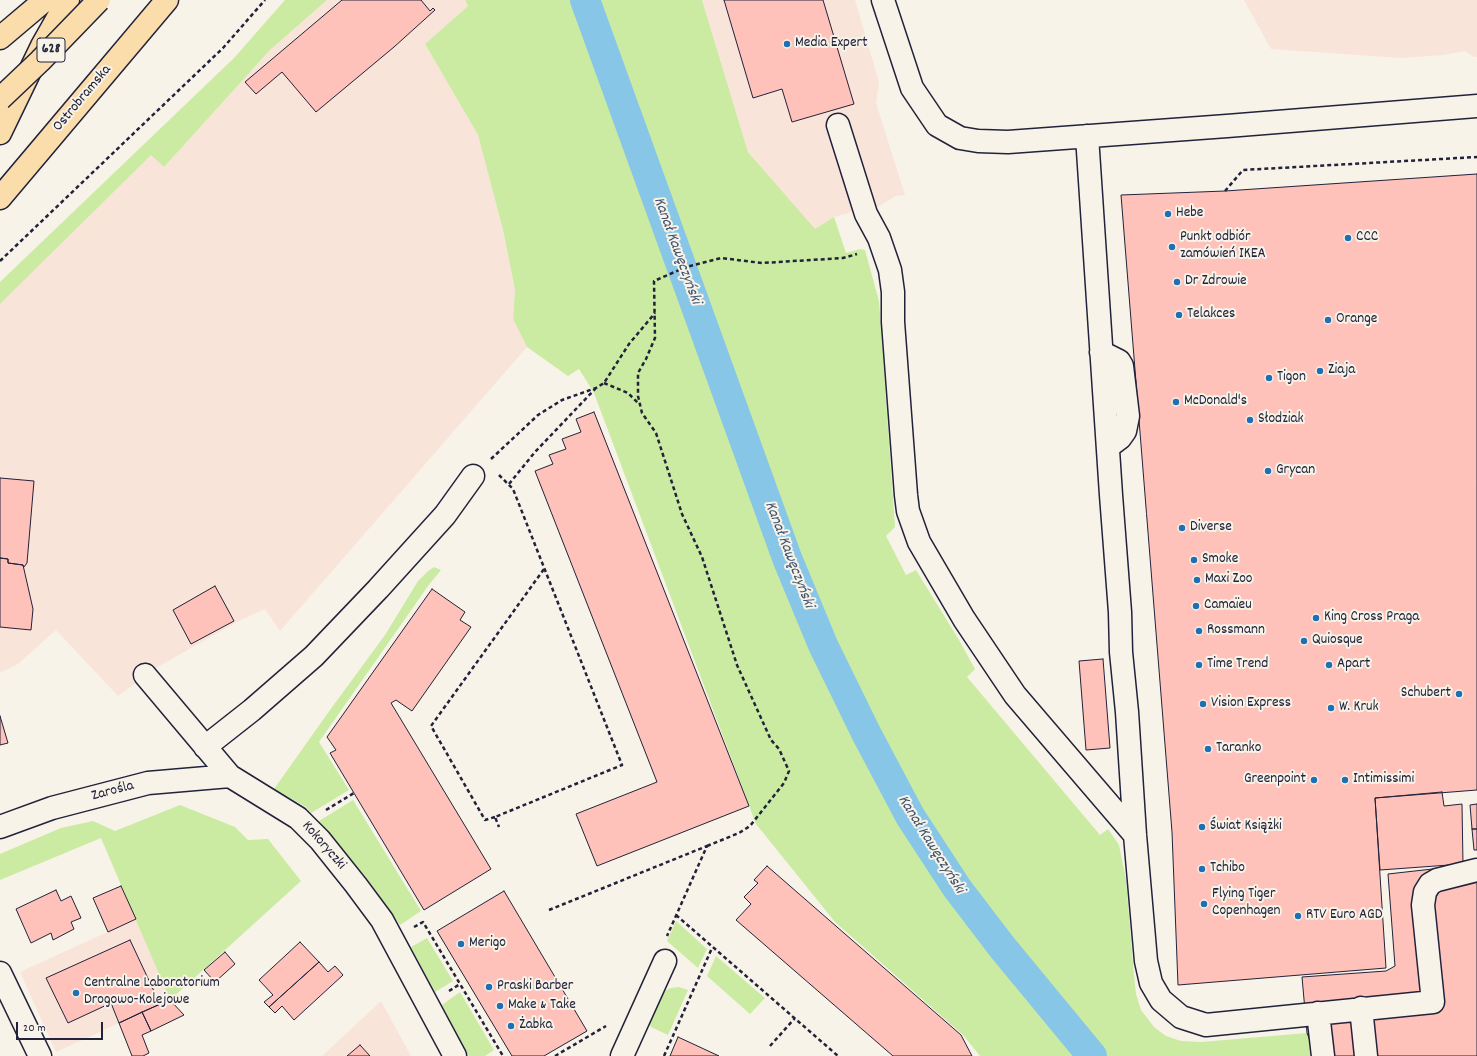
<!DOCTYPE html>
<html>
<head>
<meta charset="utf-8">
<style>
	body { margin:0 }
	#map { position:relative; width:1477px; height:1056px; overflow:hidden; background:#f7f3e8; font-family:Dekko,sans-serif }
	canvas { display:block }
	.scale { position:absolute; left:16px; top:1022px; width:87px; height:18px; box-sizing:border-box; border:2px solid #22223b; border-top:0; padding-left:5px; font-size:12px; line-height:14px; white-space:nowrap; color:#22223b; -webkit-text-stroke:3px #f7f3e8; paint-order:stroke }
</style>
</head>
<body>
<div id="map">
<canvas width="1477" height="1056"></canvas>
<div class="scale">20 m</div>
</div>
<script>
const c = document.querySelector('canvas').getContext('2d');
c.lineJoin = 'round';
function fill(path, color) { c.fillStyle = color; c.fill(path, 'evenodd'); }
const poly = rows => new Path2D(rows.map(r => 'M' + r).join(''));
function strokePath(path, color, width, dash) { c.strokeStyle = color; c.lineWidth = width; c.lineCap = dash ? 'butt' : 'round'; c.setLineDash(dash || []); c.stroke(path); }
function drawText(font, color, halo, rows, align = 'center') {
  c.font = font + ' Dekko,sans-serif'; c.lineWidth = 4; c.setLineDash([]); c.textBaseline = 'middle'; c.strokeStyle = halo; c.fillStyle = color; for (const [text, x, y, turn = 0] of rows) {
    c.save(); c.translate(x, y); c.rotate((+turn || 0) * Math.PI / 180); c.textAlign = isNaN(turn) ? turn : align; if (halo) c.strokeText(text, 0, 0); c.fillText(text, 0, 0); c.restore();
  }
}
fill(poly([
	[327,0,465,0,468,6,425,44,478,135,503,230,515,290,513,319,527,347,280,631,265,609,239,621,154,669,118,696,56,630,18,664,0,673,0,304,151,154,164,167,270,50],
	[702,0,855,0,879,82,876,103,905,195,896,196,856,219,853,210,849,213,834,217,815,230,748,152],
	[1244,0,1477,0,1477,57,1474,57,1465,51,1444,55,1401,58,1271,49],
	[136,919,170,1000,56,1052,20,972],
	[381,1001,411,1056,322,1056]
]), '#f9e4da');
fill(poly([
	[285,0,327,0,270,50,164,167,151,155,0,304,0,282,234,58],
	[465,0,702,0,748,152,815,229,834,217,846,253,860,249,865,250,879,301,895,527,886,536,906,575,916,570,959,640,975,669,967,677,1100,835,1108,829,1119,845,1126,880,1134,975,1136,994,1141,1010,1154,1027,1166,1036,1181,1041,1201,1042,1307,1033,1316,1056,980,1056,964,1036,835,922,756,824,594,393,579,369,568,376,527,347,513,319,515,290,503,230,478,135,425,44,468,6],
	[434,567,441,570,428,586,319,742,349,790,311,813,306,807,274,789,330,710,385,635,418,581,428,571],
	[353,800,421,911,400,925,366,877,319,821],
	[180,805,235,827,248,840,268,839,301,881,170,1000,101,838,0,880,0,854,61,828,93,821,115,831],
	[676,921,707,949,698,968,667,941],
	[427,938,453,981,435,992,411,947],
	[716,956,765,998,750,1014,707,976],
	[679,987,688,990,668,1035,651,1027,649,1023,664,991,671,988],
	[460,992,494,1050,485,1056,469,1056,442,1005]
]), '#cbeba2');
strokePath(poly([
	[585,0,787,558,823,645,866,733,910,816,957,888,1002,947,1092,1056]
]), '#88c6e8', 30);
const building = poly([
	[342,0,421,0,430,11,433,8,435,10,394,47,316,112,282,72,256,94,245,82,342,0],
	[724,0,823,0,854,104,792,122,782,89,753,98,724,0],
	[1477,174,1477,790,1375,798,1386,968,1178,985,1172,832,1121,195,1225,191,1477,174],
	[594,412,749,806,597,866,576,814,657,782,535,471,553,464,549,455,566,449,562,439,581,432,576,419,594,412],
	[0,478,34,481,27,563,24,567,23,565,8,563,8,559,0,558,0,478],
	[0,558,8,559,8,563,23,565,33,609,31,630,0,627,0,558],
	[215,586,234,621,191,644,173,610,215,586],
	[432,589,465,612,460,620,471,627,412,711,396,700,391,703,491,869,424,910,330,753,336,750,327,737,432,589],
	[1103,659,1110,748,1086,750,1079,661,1103,659],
	[0,716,8,743,0,745,0,716],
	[1442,792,1444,806,1462,804,1463,864,1380,870,1375,798,1442,792],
	[1477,804,1477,829,1472,829,1470,805,1477,804],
	[1472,829,1477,829,1477,850,1474,850,1472,829],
	[1477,864,1477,1056,1316,1056,1307,1033,1302,977,1386,971,1395,966,1388,874,1477,864],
	[767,866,961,1035,972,1056,893,1056,736,920,751,904,744,897,758,883,754,880,767,866],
	[121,886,136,919,108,932,93,898,121,886],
	[56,890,61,901,71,896,81,918,71,922,74,929,53,940,51,933,31,943,16,909,56,890],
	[504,891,587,1031,544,1056,512,1056,437,931,504,891],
	[130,940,160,1004,119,1023,111,1003,68,1023,46,978,130,940],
	[300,942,319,962,269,1007,264,1002,273,995,259,980,300,942],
	[225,952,235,964,215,982,204,970,225,952],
	[319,962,328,972,335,966,343,975,294,1020,282,1006,275,1013,269,1007,319,962],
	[170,1000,184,1015,151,1031,142,1012,170,1000],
	[142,1012,151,1031,142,1035,149,1053,143,1056,132,1056,119,1023,142,1012],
	[678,1037,719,1056,670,1056,678,1037],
	[360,1045,370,1056,347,1056,360,1045]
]);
fill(building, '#fec2ba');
strokePath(building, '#22223b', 1);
const minor = poly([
	[883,0,912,88,937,125,960,138,978,141,1008,142,1227,126,1477,106],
	[838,125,866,214,879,238,890,270,893,292,893,322,906,495,908,511,919,542,964,619,1015,695,1135,835],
	[1087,136,1111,495,1120,612,1121,652,1127,712,1135,835,1146,961,1151,983,1161,1000,1181,1017,1206,1025,1433,1002,1423,905,1425,892,1430,884,1437,880,1477,870],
	[1101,352,1119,361,1122,366,1128,416,1125,431,1120,438,1108,447],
	[145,675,230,776,298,818,320,840,356,885,382,920,455,1056],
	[205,747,252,710,314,656,378,589,445,515,473,476],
	[0,827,52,808,148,783,230,776],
	[0,973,40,1056],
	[1361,1008,1366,1056],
	[1318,1013,1323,1056],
	[622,1056,665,961]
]);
const major = poly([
	[0,38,45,0],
	[0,133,42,46,68,0],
	[0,198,167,0]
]);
strokePath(minor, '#22223b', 25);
strokePath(major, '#22223b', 25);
strokePath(poly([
	[1225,191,1243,170,1477,157],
	[0,261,223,48,265,0],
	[604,383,628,393,639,404],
	[491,459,538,415,562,400,596,388,604,383,629,344,655,313],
	[499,475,513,489,622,765,495,817,499,827],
	[509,484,535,452,596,388],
	[326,810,354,793],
	[495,817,485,820,431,726,544,569],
	[707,846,739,833,750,826,784,783,789,771,779,749,771,740,737,665,702,557,682,514,656,433,642,413,638,396,638,373,646,359,655,338,654,281,686,267,721,258,762,263,843,258,857,254],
	[549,910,707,846,667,936],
	[676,915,838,1056],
	[414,927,423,922,503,1056],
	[449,991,460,984],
	[770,1046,795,1018],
	[555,1056,606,1026],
	[664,1056,712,948]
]), '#22223b', 2.5, [4, 3]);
strokePath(minor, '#f7f3e8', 22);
strokePath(major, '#fbddab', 22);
const majorBridge = poly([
	[0,99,40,61,99,0]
]);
strokePath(majorBridge, '#22223b', 25, []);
strokePath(majorBridge, '#fbddab', 22);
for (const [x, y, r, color] of [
	[787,44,4,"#1f6fb2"],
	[1168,214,4,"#1f6fb2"],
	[1348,238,4,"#1f6fb2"],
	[1172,247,4,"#1f6fb2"],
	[1177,282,4,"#1f6fb2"],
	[1179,315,4,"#1f6fb2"],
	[1328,320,4,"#1f6fb2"],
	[1320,371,4,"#1f6fb2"],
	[1269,378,4,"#1f6fb2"],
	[1176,402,4,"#1f6fb2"],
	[1250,420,4,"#1f6fb2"],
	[1268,471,4,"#1f6fb2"],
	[1182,528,4,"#1f6fb2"],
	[1194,560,4,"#1f6fb2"],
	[1197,580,4,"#1f6fb2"],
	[1196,606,4,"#1f6fb2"],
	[1316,618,4,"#1f6fb2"],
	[1199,631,4,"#1f6fb2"],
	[1304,641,4,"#1f6fb2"],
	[1199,665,4,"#1f6fb2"],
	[1329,665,4,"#1f6fb2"],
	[1459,694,4,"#1f6fb2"],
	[1203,704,4,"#1f6fb2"],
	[1331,708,4,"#1f6fb2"],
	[1208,749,4,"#1f6fb2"],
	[1314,780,4,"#1f6fb2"],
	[1345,780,4,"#1f6fb2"],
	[1202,827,4,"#1f6fb2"],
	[1202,869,4,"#1f6fb2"],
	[1204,904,4,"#1f6fb2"],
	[1298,916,4,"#1f6fb2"],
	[461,944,4,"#1f6fb2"],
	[489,987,4,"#1f6fb2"],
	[76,993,4,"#1f6fb2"],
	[500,1006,4,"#1f6fb2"],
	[511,1026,4,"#1f6fb2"]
]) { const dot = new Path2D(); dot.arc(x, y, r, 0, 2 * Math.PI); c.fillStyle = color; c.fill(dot); strokePath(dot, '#f7f3e8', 1.5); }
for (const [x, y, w] of [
	[51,50,28]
]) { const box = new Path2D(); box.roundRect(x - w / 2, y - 12, w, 24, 3); c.fillStyle = '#f7f3e8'; c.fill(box); strokePath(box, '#22223b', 1); }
drawText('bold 14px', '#22223b', null, [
	["628",51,50]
]);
drawText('15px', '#22223b', '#f7f3e8', [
	["Media Expert",795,44],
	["Hebe",1176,214],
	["Punkt odbiór",1180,238],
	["zamówień IKEA",1180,255],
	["CCC",1356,238],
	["Dr Zdrowie",1185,282],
	["Telakces",1187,315],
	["Orange",1336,320],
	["Ziaja",1328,371],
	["Tigon",1277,378],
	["McDonald's",1184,402],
	["Słodziak",1258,420],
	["Grycan",1276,471],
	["Diverse",1190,528],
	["Smoke",1202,560],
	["Maxi Zoo",1205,580],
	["Camaïeu",1204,606],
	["King Cross Praga",1324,618],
	["Rossmann",1207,631],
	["Quiosque",1312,641],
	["Time Trend",1207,665],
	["Apart",1337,665],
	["Schubert",1451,694,"right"],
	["Vision Express",1211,704],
	["W. Kruk",1339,708],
	["Taranko",1216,749],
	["Greenpoint",1306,780,"right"],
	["Intimissimi",1353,780],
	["Świat Książki",1210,827],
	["Tchibo",1210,869],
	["Flying Tiger",1212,895],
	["Copenhagen",1212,912],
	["RTV Euro AGD",1306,916],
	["Merigo",469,944],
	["Centralne Laboratorium",84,984],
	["Drogowo-Kolejowe",84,1001],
	["Praski Barber",497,987],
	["Make & Take",508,1006],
	["Żabka",519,1026]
], 'left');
drawText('15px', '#22223b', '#f7f3e8', [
	["Ostrobramska",83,99,-50],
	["Zarośla",113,792,-15],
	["Kokoryczki",323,846,49]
]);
drawText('italic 16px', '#41536f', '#f7f3e8', [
	["Kanał Kawęczyński",676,251,70],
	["Kanał Kawęczyński",788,555,69],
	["Kanał Kawęczyński",930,845,58]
]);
</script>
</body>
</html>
